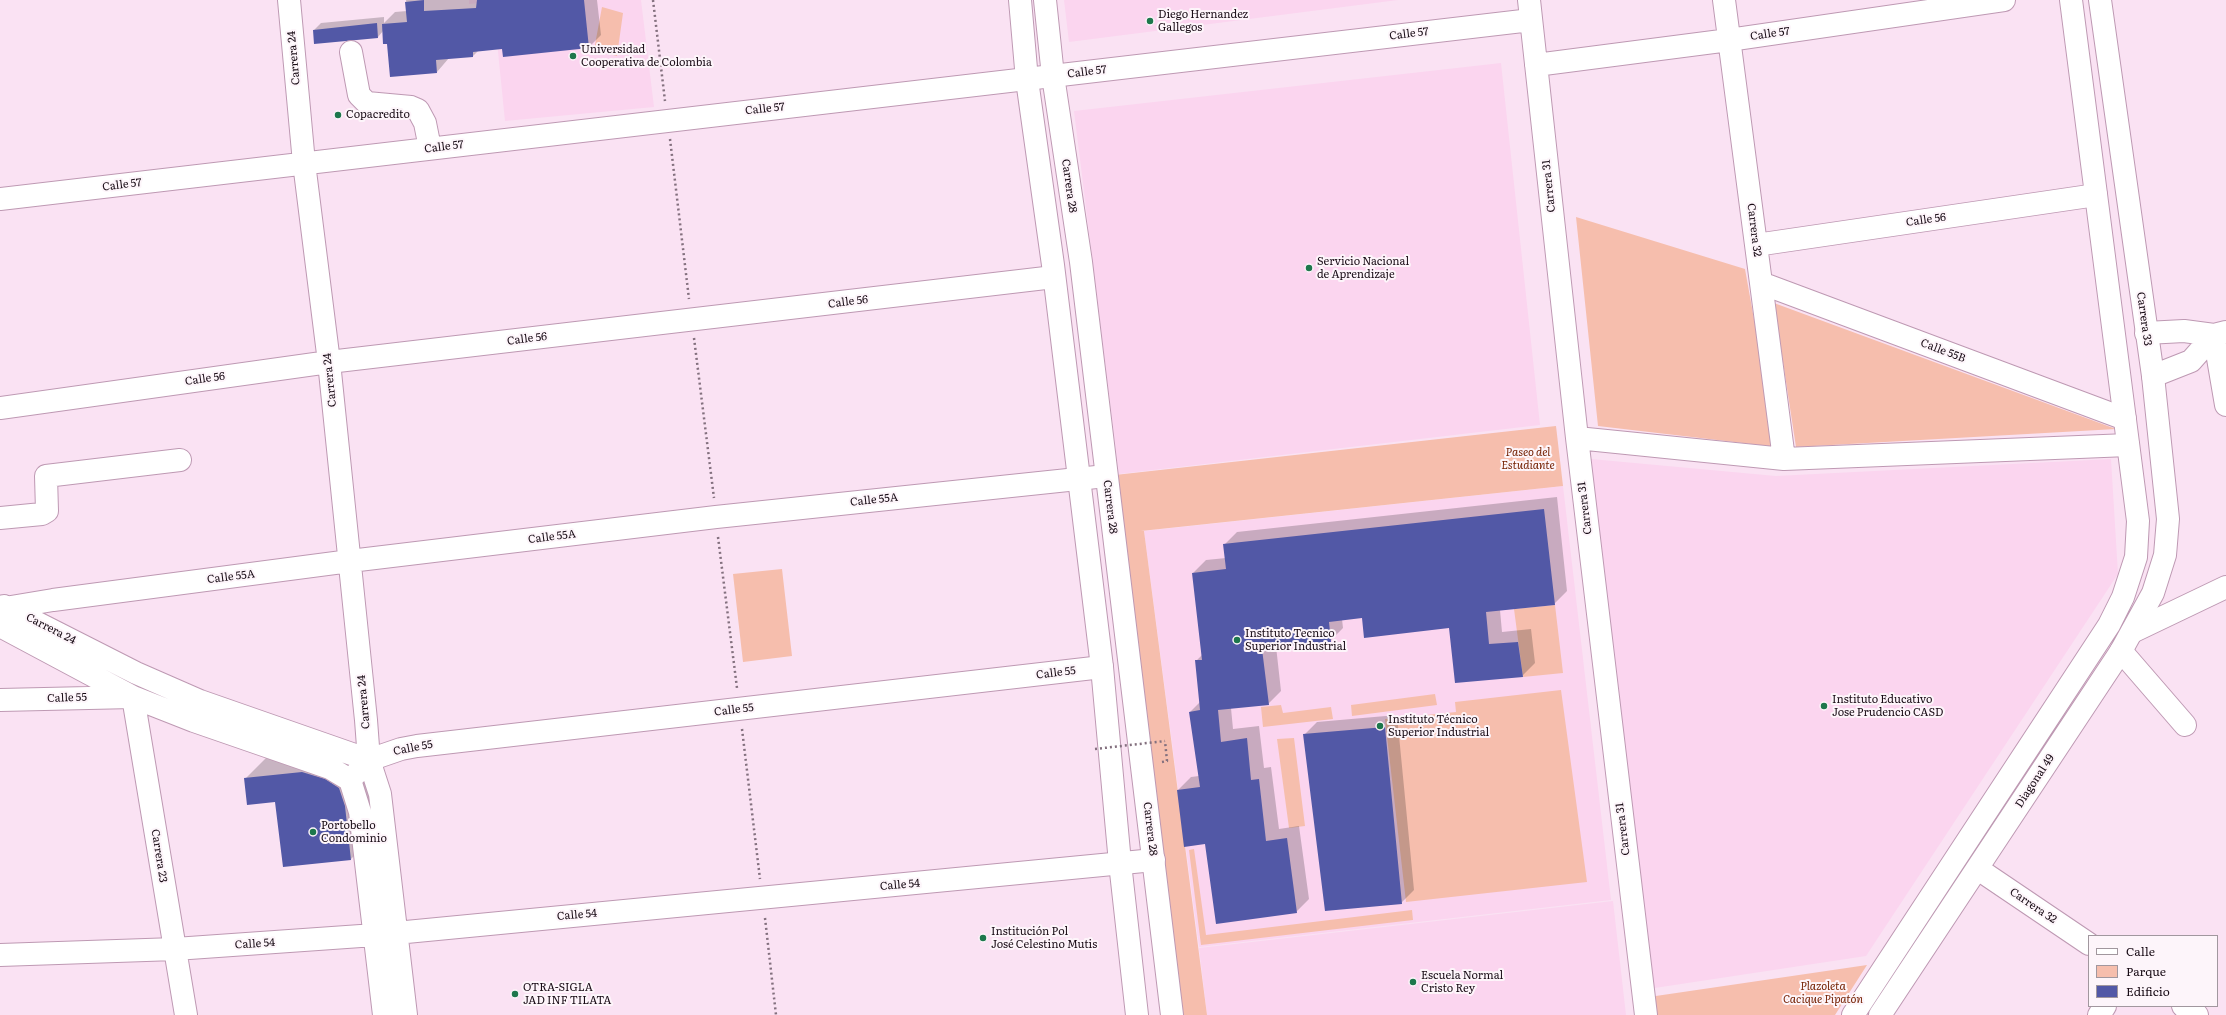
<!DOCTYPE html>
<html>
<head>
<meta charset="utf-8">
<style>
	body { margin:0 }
	#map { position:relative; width:2226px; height:1015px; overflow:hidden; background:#fae2f3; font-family:Literata,serif }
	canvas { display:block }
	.legend { position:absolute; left:2088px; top:935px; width:130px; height:72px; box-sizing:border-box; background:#fdf5fa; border:1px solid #a1979e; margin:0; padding:5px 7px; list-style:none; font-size:12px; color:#180b15 }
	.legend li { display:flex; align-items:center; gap:8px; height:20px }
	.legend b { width:20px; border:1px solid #a1979e }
</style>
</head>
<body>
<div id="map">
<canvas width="2226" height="1015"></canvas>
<ul class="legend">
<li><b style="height:5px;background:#fff"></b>Calle</li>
<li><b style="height:11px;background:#f6bead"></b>Parque</li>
<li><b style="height:11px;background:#5258a6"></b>Edificio</li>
</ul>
</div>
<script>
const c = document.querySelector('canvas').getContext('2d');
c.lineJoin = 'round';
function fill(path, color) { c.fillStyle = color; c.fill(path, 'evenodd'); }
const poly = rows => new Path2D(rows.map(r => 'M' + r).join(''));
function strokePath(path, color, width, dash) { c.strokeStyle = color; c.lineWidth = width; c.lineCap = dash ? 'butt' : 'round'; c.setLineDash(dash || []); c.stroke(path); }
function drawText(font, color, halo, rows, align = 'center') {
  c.font = font + ' Literata,serif'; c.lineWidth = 4; c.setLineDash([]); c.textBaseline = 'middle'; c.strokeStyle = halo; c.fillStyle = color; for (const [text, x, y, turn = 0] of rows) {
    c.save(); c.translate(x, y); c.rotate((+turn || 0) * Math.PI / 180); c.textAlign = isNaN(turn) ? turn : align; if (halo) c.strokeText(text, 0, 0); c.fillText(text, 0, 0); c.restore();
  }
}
fill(poly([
	[469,0,641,0,654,107,505,121,493,2,469,4],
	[1064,0,1398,0,1069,42],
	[1501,63,1540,425,1119,474,1074,111],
	[1591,459,1776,476,2111,459,2118,574,1866,956,1648,989],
	[1563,486,1611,900,1199,947,1144,531],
	[1613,901,1626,1015,1207,1015,1199,948]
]), '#fbd5ef');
fill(poly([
	[602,7,623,13,617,56,594,50],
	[1576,217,1745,269,1777,447,1598,426],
	[1774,303,2116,429,1796,447],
	[1556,426,1563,486,1141,531,1144,531,1207,1015,1172,1015,1106,476],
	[782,569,792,656,743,662,733,574],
	[1555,605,1563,673,1523,677,1514,609],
	[1561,690,1587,882,1406,902,1385,719,1456,712,1455,702],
	[1435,694,1437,705,1352,716,1351,705],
	[1281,705,1283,713,1331,707,1333,719,1263,727,1261,707],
	[1294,738,1305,826,1289,828,1277,739],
	[1194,849,1206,935,1412,910,1413,920,1201,945,1189,850],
	[1867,965,1835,1015,1651,1015,1649,997]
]), '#f6bead');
fill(poly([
	[406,0,597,0,601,35,589,47,503,56,503,48,478,51,473,56,449,58,437,72,391,76,388,43,383,31,378,37,315,43,314,30,321,23,384,17,384,23,395,12,407,11],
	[1557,497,1567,591,1554,604,1500,610,1502,632,1531,629,1535,663,1522,676,1450,627,1362,617,1342,619,1343,628,1330,641,1276,646,1281,691,1268,704,1231,708,1233,729,1259,726,1264,768,1271,767,1279,829,1299,826,1309,899,1296,912,1206,843,1178,790,1191,777,1199,776,1190,712,1200,702,1196,661,1202,655,1193,573,1206,560,1226,558,1224,545,1237,532],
	[1397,715,1414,890,1401,903,1304,735,1317,722],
	[269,755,349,756,369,781,375,835,351,859,245,779]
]), '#0003');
fill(poly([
	[424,0,424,11,476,8,477,0,584,0,589,48,503,57,502,49,473,52,473,57,436,60,437,73,390,77,387,44,383,44,382,24,407,22,405,2],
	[377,23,378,38,314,44,313,30],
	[1544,509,1555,605,1486,612,1489,644,1518,642,1523,677,1455,683,1449,628,1364,638,1362,618,1329,622,1331,642,1262,649,1269,705,1218,710,1221,742,1247,738,1251,780,1259,779,1266,841,1287,838,1297,913,1216,924,1205,844,1184,847,1177,790,1200,787,1189,712,1200,710,1195,660,1202,660,1192,573,1226,569,1223,544],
	[1385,727,1402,904,1325,911,1303,734],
	[302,772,325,779,339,788,345,806,351,860,283,867,275,802,247,805,244,778]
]), '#5258a6');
const minor = poly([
	[289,0,304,163,329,362,366,720,369,760,380,794,406,1015],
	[1529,0,1577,438,1646,1015],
	[1724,0,1784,459],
	[351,52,359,95,367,103,411,107,418,110,425,123,430,148],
	[1536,65,1729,40,2004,0],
	[0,199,1531,20],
	[1756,245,2096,195],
	[1761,283,2125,419],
	[2146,333,2184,331,2214,335,2226,332],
	[2214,335,2226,405],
	[2153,376,2191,361,2214,335],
	[0,408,329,362,1054,277],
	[1577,438,1784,459,2128,445],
	[0,518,42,514,47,511,46,476,180,460],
	[4,606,136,673,200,701,369,760],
	[0,609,53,600,350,561,716,517,1106,476],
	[0,626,133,697,194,721,330,768,350,780,360,812,384,1015],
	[2132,632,2226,587],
	[2121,651,2185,725],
	[0,700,133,697,186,1015],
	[350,780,369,760,401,749,417,746,1102,667],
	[1978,869,2089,944],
	[0,955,175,949,375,935,1154,860],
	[2183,1006,2197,1015],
	[2099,1015,2105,1006]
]);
const major = poly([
	[1020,0,1027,80,1053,265,1102,667,1120,863,1137,1015],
	[1045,0,1053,76,1081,262,1172,1015],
	[1853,1015,2109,625,2123,597,2136,557,2138,521,2071,0],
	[1880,1015,2121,651,2153,593,2165,555,2168,519,2153,376,2100,0]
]);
strokePath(minor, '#be99b3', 24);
strokePath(major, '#be99b3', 24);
strokePath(poly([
	[653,0,665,101],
	[670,139,689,299],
	[694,338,714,498],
	[718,537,737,688],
	[742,729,760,879],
	[1162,762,1167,761,1165,741],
	[765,918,776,1015]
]), '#83707e', 2.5, [2, 3]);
strokePath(minor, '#fff', 22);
strokePath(major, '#fff', 22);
strokePath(poly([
	[1095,749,1165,741]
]), '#83707e', 2.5, [2, 3]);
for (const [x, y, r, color] of [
	[1150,21,4,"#1d774c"],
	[573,56,4,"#1d774c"],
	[338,115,4,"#1d774c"],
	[1309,268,4,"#1d774c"],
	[1237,640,4,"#1d774c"],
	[1824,706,4,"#1d774c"],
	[1380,726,4,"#1d774c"],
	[313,832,4,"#1d774c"],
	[983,938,4,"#1d774c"],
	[1413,982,4,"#1d774c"],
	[515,994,4,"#1d774c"]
]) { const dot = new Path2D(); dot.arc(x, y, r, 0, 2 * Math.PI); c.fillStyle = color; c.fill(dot); strokePath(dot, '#fdf5fa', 1.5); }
drawText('11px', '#180b15', '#fdf5fa', [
	["Diego Hernandez",1158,15],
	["Gallegos",1158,28],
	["Universidad",581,50],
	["Cooperativa de Colombia",581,63],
	["Copacredito",346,115],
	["Servicio Nacional",1317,262],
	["de Aprendizaje",1317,275],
	["Instituto Tecnico",1245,634],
	["Superior Industrial",1245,647],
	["Instituto Educativo",1832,700],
	["Jose Prudencio CASD",1832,713],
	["Instituto Técnico",1388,720],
	["Superior Industrial",1388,733],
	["Portobello",321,826],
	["Condominio",321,839],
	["Institución Pol",991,932],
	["José Celestino Mutis",991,945],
	["Escuela Normal",1421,976],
	["Cristo Rey",1421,989],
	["OTRA-SIGLA",523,988],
	["JAD INF TILATA",523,1001]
], 'left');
drawText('11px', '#180b15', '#fdf5fa', [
	["Calle 57",1409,34,-7],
	["Calle 57",1770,34,-8],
	["Carrera 24",294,58,-95],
	["Calle 57",1087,72,-7],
	["Calle 57",765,109,-6],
	["Calle 57",444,147,-7],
	["Calle 57",122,185,-7],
	["Carrera 28",1069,186,82],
	["Carrera 31",1549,186,-96],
	["Calle 56",1926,220,-8],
	["Carrera 32",1754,230,83],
	["Calle 56",848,302,-7],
	["Carrera 33",2144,319,82],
	["Calle 56",527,339,-7],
	["Calle 55B",1943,351,21],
	["Calle 56",205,379,-8],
	["Carrera 24",330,380,-96],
	["Calle 55A",874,500,-6],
	["Carrera 28",1110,507,83],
	["Carrera 31",1585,508,-97],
	["Calle 55A",552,537,-7],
	["Calle 55A",231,577,-7],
	["Carrera 24",51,629,27],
	["Calle 55",1056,673,-7],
	["Calle 55",67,698,-2],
	["Carrera 24",364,702,-95],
	["Calle 55",734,710,-7],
	["Calle 55",413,748,-11],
	["Diagonal 49",2035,781,-57],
	["Carrera 28",1150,829,83],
	["Carrera 31",1623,829,-97],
	["Carrera 23",159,856,81],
	["Calle 54",900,885,-5],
	["Carrera 32",2033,906,34],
	["Calle 54",577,915,-5],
	["Calle 54",255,944,-4]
]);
drawText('italic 11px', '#752204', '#fdf5fa', [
	["Paseo del",1528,453],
	["Estudiante",1528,466],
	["Plazoleta",1823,987],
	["Cacique Pipatón",1823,1000]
]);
</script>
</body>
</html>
